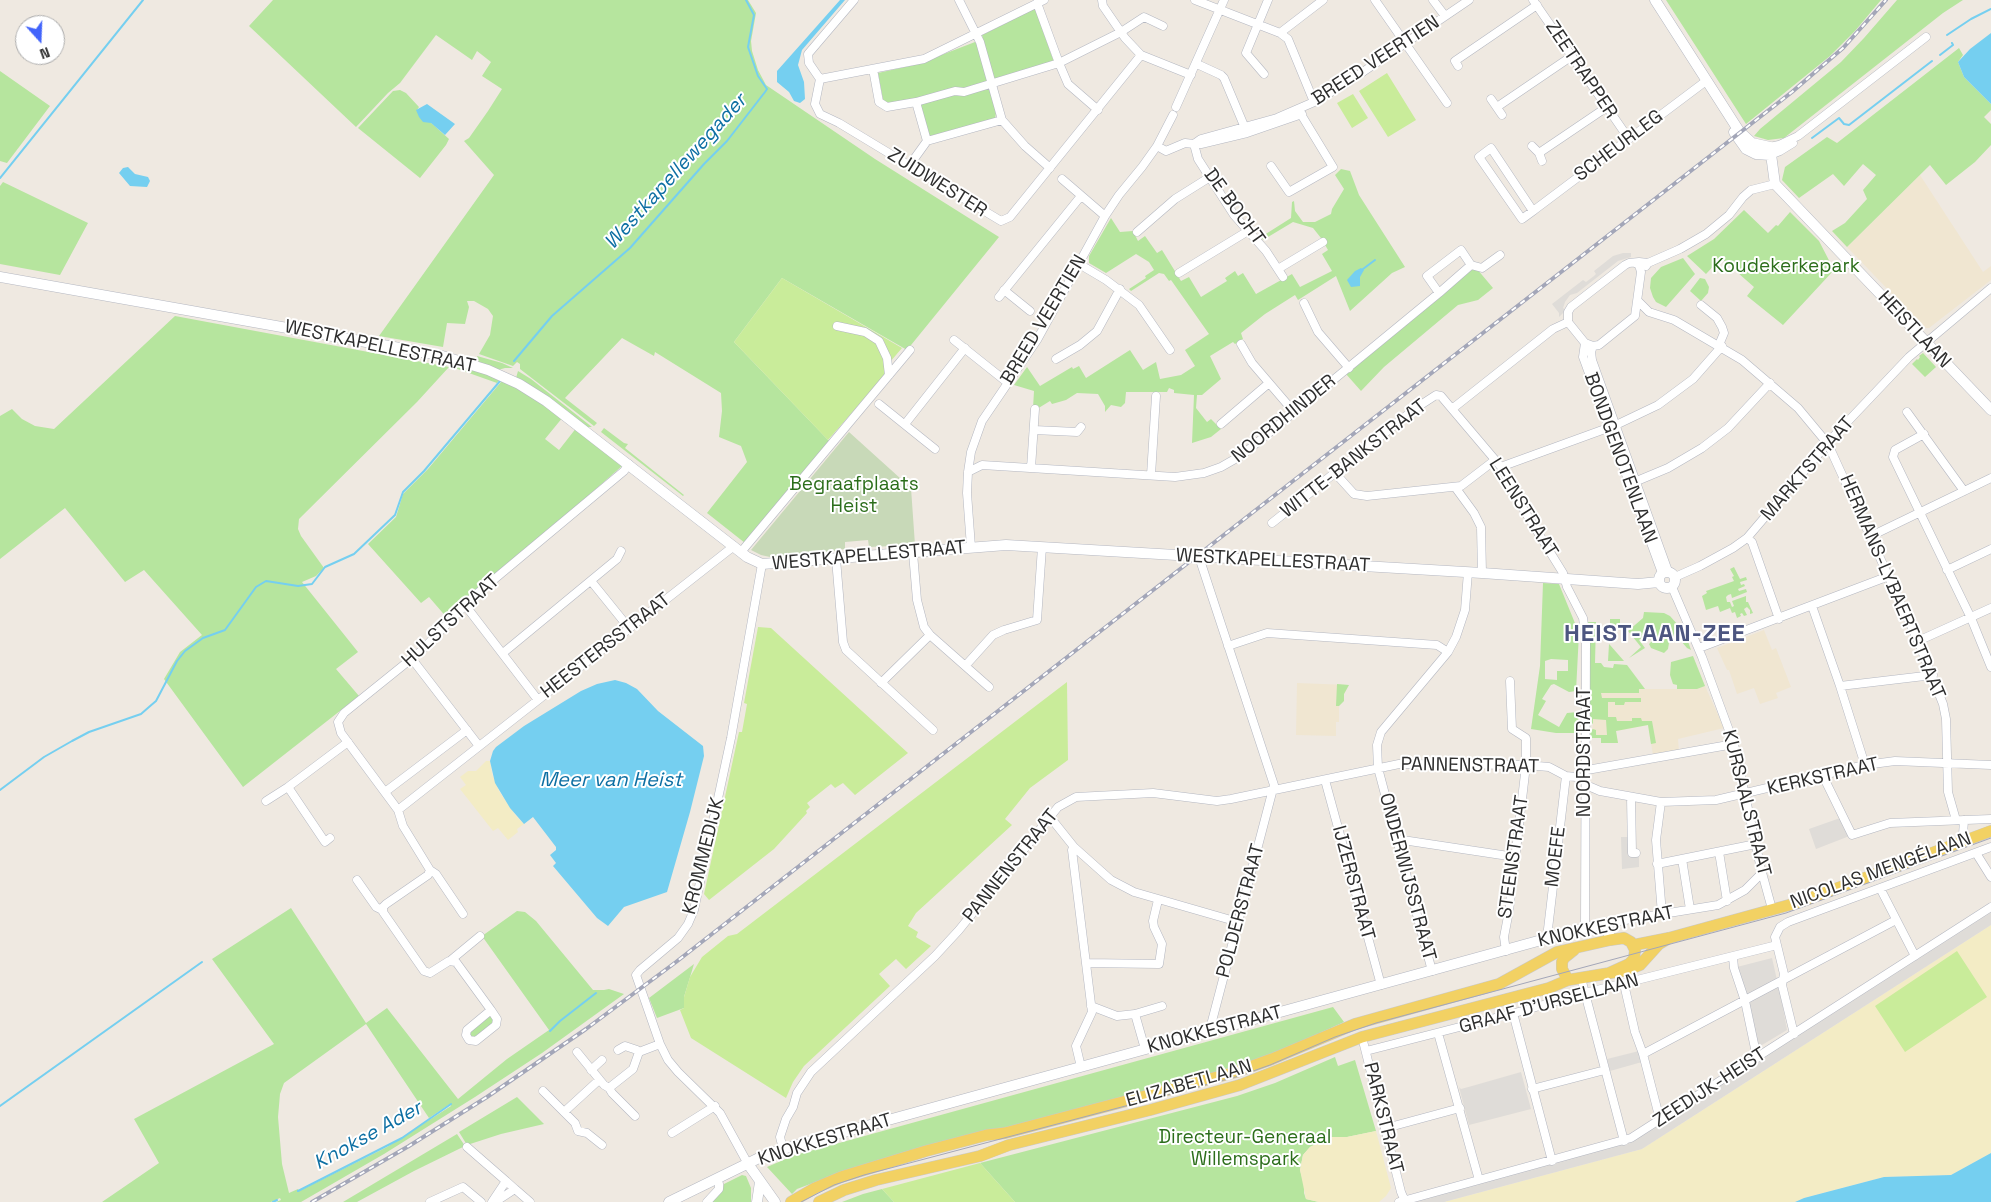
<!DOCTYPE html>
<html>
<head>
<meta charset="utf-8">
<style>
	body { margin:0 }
	#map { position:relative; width:1991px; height:1202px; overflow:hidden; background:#efe9e1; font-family:"Space Grotesk",sans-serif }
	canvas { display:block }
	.north { position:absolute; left:15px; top:15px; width:50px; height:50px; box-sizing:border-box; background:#fff; border:1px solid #ababab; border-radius:50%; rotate:160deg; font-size:14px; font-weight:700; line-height:20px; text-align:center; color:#2e2e2e }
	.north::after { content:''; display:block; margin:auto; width:18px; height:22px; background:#4264fb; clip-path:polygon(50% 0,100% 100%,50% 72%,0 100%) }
</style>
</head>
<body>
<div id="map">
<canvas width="1991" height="1202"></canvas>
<div class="north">N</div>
</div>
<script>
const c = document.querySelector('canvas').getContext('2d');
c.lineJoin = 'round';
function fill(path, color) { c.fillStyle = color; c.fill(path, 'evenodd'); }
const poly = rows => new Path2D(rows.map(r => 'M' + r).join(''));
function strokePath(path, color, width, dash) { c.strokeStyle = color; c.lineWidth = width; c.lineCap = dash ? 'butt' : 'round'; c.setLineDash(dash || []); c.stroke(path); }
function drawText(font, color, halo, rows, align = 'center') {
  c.font = font + ' "Space Grotesk",sans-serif'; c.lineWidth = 4; c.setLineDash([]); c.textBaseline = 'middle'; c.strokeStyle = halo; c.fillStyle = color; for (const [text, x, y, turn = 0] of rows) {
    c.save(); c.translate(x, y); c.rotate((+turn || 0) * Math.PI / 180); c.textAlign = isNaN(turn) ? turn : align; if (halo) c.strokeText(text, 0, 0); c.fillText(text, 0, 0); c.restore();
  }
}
fill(poly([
	[1920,175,1983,272,1991,266,1991,280,1929,328,1925,328,1847,247],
	[1764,630,1772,650,1776,648,1791,687,1776,693,1778,698,1760,704,1754,688,1737,694,1729,670,1727,670,1717,648],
	[1297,683,1349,685,1344,694,1344,701,1339,704,1339,722,1336,722,1336,736,1296,735],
	[1705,686,1724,728,1678,739,1679,751,1668,751,1653,755,1648,725,1616,731,1618,743,1601,743,1601,738,1591,738,1593,724,1590,721,1589,700,1591,698,1591,694,1589,693,1588,689,1697,689]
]), '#f0e6d1');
fill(poly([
	[273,0,748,0,756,13,751,41,752,51,758,70,766,85,875,159,999,237,907,350,782,278,734,342,830,442,745,543,707,513,747,462,741,446,719,437,722,411,721,393,655,352,654,356,622,338,565,398,597,423,594,426,520,369,520,364,517,362,513,366,479,354,490,335,493,316,488,309,474,301,467,301,469,307,465,324,447,323,443,347,379,336,494,175,464,141,469,138,488,111,502,89,482,76,491,62,477,51,472,60,436,35,400,83,388,93,356,127,249,26],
	[1666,0,1881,0,1855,31,1830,56,1746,124],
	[1897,0,1963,0,1943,13,1784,138,1768,140,1754,136,1760,129,1841,62,1864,38],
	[1035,8,1054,62,994,80,982,35],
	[975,42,977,43,996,113,995,119,929,137,919,98,887,104,883,100,878,73,918,64],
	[1959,48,1963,55,1958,62,1964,77,1991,104,1991,110,1984,117,1991,124,1991,145,1975,162,1946,185,1930,165,1847,247,1832,231,1845,223,1867,199,1863,190,1876,175,1863,164,1844,186,1833,174,1799,198,1782,180,1785,167,1827,137,1837,143],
	[0,71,50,106,7,163,0,161],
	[400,90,406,93,419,107,417,110,449,139,446,145,420,178,358,128,393,91],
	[1341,169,1350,171,1359,195,1405,267,1392,273,1350,311,1336,276,1298,300,1295,295,1265,314,1241,333,1243,339,1235,344,1233,342,1210,356,1221,379,1202,395,1197,395,1196,408,1207,422,1211,419,1221,429,1211,437,1192,443,1194,395,1174,393,1174,390,1169,388,1167,392,1126,392,1125,403,1121,407,1111,405,1105,412,1105,406,1098,394,1077,393,1066,400,1052,404,1050,401,1037,409,1033,408,1034,391,1014,385,1027,367,1040,386,1072,367,1073,369,1079,366,1086,378,1130,350,1143,370,1156,362,1160,379,1181,375,1195,366,1185,350,1209,334,1171,280,1169,281,1164,274,1159,273,1131,291,1129,289,1146,278,1145,276,1154,270,1149,262,1136,254,1106,273,1089,263,1089,256,1111,218,1120,232,1133,231,1138,241,1145,236,1157,253,1162,250,1181,281,1189,277,1201,297,1227,281,1225,278,1235,271,1238,276,1243,273,1256,294,1292,274,1300,287,1332,271,1322,254,1328,250,1321,238,1313,228,1293,222,1263,240,1261,237,1291,218,1292,202,1294,201,1295,211,1303,222,1315,222,1331,214,1332,209,1344,189,1335,175],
	[3,182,88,223,60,275,0,264,0,186],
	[1744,210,1768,233,1776,225,1778,226,1790,212,1819,241,1834,270,1783,325,1747,296,1754,287,1721,258,1706,274,1687,256,1714,239],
	[1683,258,1695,274,1666,307,1656,302,1653,297,1650,288,1651,278,1661,267],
	[1474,268,1477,269,1493,288,1478,300,1458,305,1384,367,1361,391,1346,374],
	[1700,278,1705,279,1709,287,1708,293,1701,301,1690,291],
	[175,316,449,367,417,402,299,519,298,529,301,536,324,568,316,576,302,582,358,652,336,669,359,696,243,787,164,679,180,652,202,635,144,570,125,582,65,508,0,559,0,416,12,409,22,419,35,426,54,429],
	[1923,353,1936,367,1925,377,1912,364,1917,359,1918,360,1920,357,1919,356],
	[477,356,502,363,513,368,505,368,498,370,479,362],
	[455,362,509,383,563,417,545,439,559,450,577,427,622,466,448,619,429,597,421,603,368,544,396,517,403,494,428,469,501,382,499,380,497,383,452,367],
	[518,371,531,379,592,427,586,427,516,378],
	[604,428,624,443,628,444,625,448,684,495,683,496,601,432],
	[1734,567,1740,579,1746,577,1747,580,1740,582,1741,585,1744,584,1745,586,1738,589,1739,591,1746,589,1747,592,1732,598,1731,594,1728,595,1726,597,1727,602,1730,602,1732,607,1734,606,1732,601,1746,596,1746,602,1748,602,1753,613,1750,614,1750,610,1747,607,1744,609,1747,615,1744,616,1742,613,1740,614,1741,616,1737,618,1735,612,1732,613,1730,608,1720,612,1718,606,1706,610,1702,596,1707,593,1706,591,1734,581,1732,577,1734,576,1730,569],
	[1543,583,1559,584,1579,633,1576,691,1569,692,1554,684,1551,685,1542,699,1546,701,1538,715,1559,727,1567,713,1578,712,1579,733,1556,733,1531,729,1540,666],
	[1551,659,1568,660,1568,671,1557,671,1557,680,1545,679,1545,661],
	[1644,612,1664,613,1670,616,1685,633,1691,650,1687,648,1681,641,1675,640,1669,643,1668,649,1664,653,1651,648,1649,644,1652,641,1647,635,1644,636,1639,640,1645,648,1629,658,1641,647,1628,631,1643,618],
	[1610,619,1620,619,1620,627,1616,629,1610,629],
	[1588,622,1596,622,1595,663,1601,663,1604,667,1613,668,1614,664,1627,665,1645,689,1639,689,1639,693,1601,693,1602,698,1641,698,1641,702,1625,702,1624,705,1615,705,1615,702,1608,702,1608,717,1616,717,1617,721,1632,721,1632,718,1641,718,1642,721,1652,721,1656,743,1651,744,1648,725,1616,731,1618,743,1601,743,1601,738,1591,738,1590,731,1593,729,1596,730,1596,735,1607,735,1606,720,1593,719,1593,724,1590,721,1589,700,1591,698,1591,694,1588,692,1590,637],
	[1609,644,1610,645,1624,661,1608,661],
	[1693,656,1705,686,1697,689,1677,689,1677,685,1673,684,1670,675,1671,662],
	[1337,684,1349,685,1344,694,1344,701,1339,706,1336,706],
	[291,908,366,1023,387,1008,458,1099,507,1059,549,1030,482,936,517,911,525,912,536,921,593,990,604,990,609,989,624,994,542,1053,475,1097,384,1154,301,1202,276,1202,281,1200,280,1198,271,1202,102,1202,159,1163,134,1119,274,1044,212,959],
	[366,1024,429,1118,450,1104,451,1106,387,1147,299,1191,298,1189,289,1193,282,1164,278,1117,280,1094,284,1083],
	[694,964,684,997,684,1008,657,1018,649,998],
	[1333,1007,1344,1022,1285,1049,1238,1067,850,1169,797,1189,792,1194,767,1167,795,1155,810,1151],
	[490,1015,493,1017,495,1021,477,1038,470,1037,469,1031],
	[1335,1057,1338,1066,1355,1060,1376,1131,1347,1137,1330,1137,1310,1147,1303,1155,1300,1170,1304,1184,1304,1193,1306,1199,1319,1202,1015,1202,980,1163,1237,1096,1275,1083],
	[517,1097,544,1124,501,1134,467,1145,459,1132],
	[457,1134,465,1146,414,1171,357,1202,343,1202],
	[742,1175,746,1176,751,1188,751,1202,711,1202,723,1189,724,1184],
	[882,1189,894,1202,842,1202,863,1194]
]), '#b6e59e');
fill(poly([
	[486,761,490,761,492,774,499,791,516,816,524,824,517,829,518,832,508,840,498,828,493,831,460,789,466,785,460,777,468,771,476,771],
	[1991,925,1991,1153,1951,1175,1884,1177,1804,1198,1795,1202,1444,1202,1642,1149],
	[1376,1131,1391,1188,1386,1196,1379,1202,1319,1202,1306,1199,1300,1170,1303,1155,1310,1147,1330,1137,1347,1137]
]), '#f3ecc5');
fill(poly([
	[849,432,911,488,915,545,869,547,868,540,845,542,845,549,834,551,770,557,761,555,751,550]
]), '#c8d9b8');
fill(poly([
	[1387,73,1416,120,1388,137,1359,91],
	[1353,94,1368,118,1352,128,1337,103],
	[782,278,902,348,890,362,890,369,828,440,734,342],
	[758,627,771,628,908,753,855,795,843,783,835,788,831,784,807,803,810,807,806,811,807,813,774,849,709,900,704,894,739,732,742,732,747,704,744,703],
	[1067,682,1068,760,1030,788,1005,819,1012,825,916,913,908,926,918,932,916,937,931,946,906,969,896,959,879,974,890,986,804,1066,793,1082,786,1098,691,1038,680,1010,684,1008,684,997,690,977,702,957,728,936,737,934],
	[1957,951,1987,997,1905,1052,1875,1006],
	[980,1163,1015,1202,894,1202,882,1189]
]), '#c9ec9a');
fill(poly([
	[1623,253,1631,253,1631,257,1618,261,1577,293,1570,295,1565,302,1563,308,1566,310,1559,317,1559,313,1552,304,1583,280,1586,282,1594,276,1596,274,1594,271,1613,256],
	[1843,817,1852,835,1816,849,1809,829],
	[1621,837,1632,837,1632,851,1639,851,1639,867,1622,869],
	[1991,909,1991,925,1642,1149,1444,1202,1405,1202,1629,1142],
	[1772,958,1777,980,1747,997,1737,967],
	[1779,985,1787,1030,1757,1048,1748,1001],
	[1639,1051,1642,1062,1610,1071,1607,1059],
	[1521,1072,1531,1109,1469,1125,1459,1087,1461,1089,1472,1086]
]), '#dfdcd8');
fill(poly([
	[840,0,845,0,802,50,798,65,804,82,805,99,800,103,794,101,789,92,777,82,777,71],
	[1991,33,1991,104,1964,77,1958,62,1970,49],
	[427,104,455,124,445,135,431,123,423,122,419,117,416,110],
	[128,167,135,174,148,177,150,181,147,187,130,186,119,173,123,168],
	[1361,268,1364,270,1360,277,1360,286,1351,287,1347,280,1355,271],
	[615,680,626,683,637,689,658,711,703,746,704,756,690,812,667,892,624,907,608,926,597,918,553,866,556,863,550,855,556,850,556,847,533,817,524,824,510,808,495,783,490,761,493,751,496,747,524,726,581,691,597,684],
	[1991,1153,1991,1202,1795,1202,1804,1198,1884,1177,1951,1175]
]), '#75cff0');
strokePath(poly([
	[1947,35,1971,19,1991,9],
	[1940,55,1953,45,1952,43],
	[1812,138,1839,118,1844,124,1849,125,1932,61],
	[0,178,143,0],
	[1363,269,1375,260],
	[514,361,552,316,630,248,704,164,727,141,765,92,767,89,758,76,748,47,754,15,746,0],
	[0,790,44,757,72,741,89,732,141,714,149,707,156,701,177,661,185,651,203,638,225,630,256,587,266,581,298,586,312,584,325,567,354,554,395,515,403,492,424,471,500,381],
	[550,1031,560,1021,596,993],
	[0,1106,202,962],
	[298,1191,402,1138,451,1104],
	[273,1202,277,1200]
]), '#75cff0', 2);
const street = poly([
	[959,0,980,42,1002,120,1025,146,1050,168],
	[1102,0,1103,6,1125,38,1141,55,1191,75],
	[1195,0,1280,33,1288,39,1314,102],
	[1375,0,1447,103],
	[1433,0,1445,16],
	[1533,0,1629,139],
	[1037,3,1059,63,1068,84,1098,110],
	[1280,33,1323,0],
	[1197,64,1221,75,1224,78,1245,128],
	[1458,66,1455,61,1537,5],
	[873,69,879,102,887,107,916,102,955,91,964,92,1059,63,1121,32,1144,17,1163,26],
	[1264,74,1246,53,1268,0],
	[820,79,815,104,820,114,839,123,1001,221,1010,217,1141,55],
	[820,79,924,59,1044,0],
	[820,79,809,63,808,54,854,0],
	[1491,99,1502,115],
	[916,102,927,141],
	[1176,107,1224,0],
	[1497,107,1572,56],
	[1157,146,1166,151,1185,143,1194,144,1201,139,1277,118,1314,102,1348,82,1469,0],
	[1532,146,1539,153,1542,161],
	[1770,147,1779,145,1798,136,1926,37],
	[1539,153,1607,107],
	[1770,155,1780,151,1793,143],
	[909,166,927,141,1002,120],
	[1271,166,1289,192,1333,167,1299,111],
	[1062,179,1105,216],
	[1533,211,1491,148,1479,157,1522,219,1533,211,1537,208,1706,81],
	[1137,232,1175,199,1210,177],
	[1635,263,1639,265,1641,272,1635,316,1599,345,1593,346,1585,343,1568,322,1568,312,1571,307,1625,265,1629,263,1639,262,1648,263],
	[1079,264,1106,280,1139,305,1170,350],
	[1471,265,1482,268,1500,255],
	[1646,266,1648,263,1680,249,1706,234,1729,215,1743,197,1751,190,1775,184],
	[1278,269,1323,242],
	[1179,273,1248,231],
	[1283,277,1266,251,1234,215,1198,159,1194,144,1201,144,1247,133,1302,114],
	[1004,290,1030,311],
	[999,297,1081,196],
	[1638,301,1649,312,1674,320,1742,360,1798,408,1828,444,1918,641,1943,704,1946,719,1948,792,1956,820],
	[1304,303,1318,332,1349,368],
	[1701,305,1717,318,1722,327,1724,333,1719,345],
	[837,326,865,332,879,341,887,358,889,375],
	[954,340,1008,383],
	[1585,343,1583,357,1662,573],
	[1241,344,1252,363,1294,412],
	[1593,346,1591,352,1592,360,1668,571],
	[1056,359,1080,345,1097,331,1120,289],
	[879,404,935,449],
	[1452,409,1553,329,1568,322],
	[1907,412,1964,491],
	[905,424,965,348],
	[1221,424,1269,383],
	[1034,430,1077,432,1081,427],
	[1924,434,1895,450,1893,457,1971,618,1991,667],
	[1031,468,1035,409],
	[1502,468,1506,465,1616,425,1658,405,1693,379,1722,346],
	[968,472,982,465,1175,477,1204,473,1221,467,1242,455,1439,293,1471,265,1461,250,1427,276,1439,293],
	[1335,473,1354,494,1367,496,1461,486,1495,460],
	[1151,475,1156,396],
	[1632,483,1668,468,1702,448,1728,428,1770,383],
	[1455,487,1474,513,1481,527,1482,573],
	[1272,523,1416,408,1436,395,1441,396,1502,468,1519,502,1563,573,1567,587,1583,618,1586,639,1585,928],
	[1871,536,1991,478],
	[1747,538,1752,542,1779,619],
	[971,547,967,493,968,472,971,452,982,421,1037,340,1105,216,1119,195,1142,167,1157,146,1173,115],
	[741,552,910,350],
	[913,553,917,600,924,627,930,635,989,687],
	[1199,557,1274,785,1211,1025,1213,1031],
	[836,559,843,642,846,650,933,730],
	[1947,570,1991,549],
	[1675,577,1700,566,1733,548,1747,538,1834,436,1909,357,1991,288],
	[591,581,629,628],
	[1672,587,1702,657,1734,744,1761,869,1772,909],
	[465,605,538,700],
	[1812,606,1840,686,1865,765],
	[1918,641,1991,608],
	[1228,646,1267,633,1437,645,1448,652],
	[1699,648,1889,576],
	[503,653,617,559,621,551],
	[412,659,479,746],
	[966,665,993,635,1004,630,1037,620,1042,547],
	[881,683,930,635],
	[1840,686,1933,675],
	[1587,770,1734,744],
	[1822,774,1852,835,1890,823,1991,819],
	[1325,780,1381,985],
	[1586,785,1600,791,1661,802,1716,800,1865,765,1895,761,1991,765],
	[385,792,467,730],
	[1631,797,1632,853,1636,853],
	[266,801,288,787],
	[1661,802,1656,840,1662,914],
	[398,810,734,546],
	[1050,817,1074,847,1111,880,1134,892,1238,922],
	[330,838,325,842,288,787,348,742],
	[1396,839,1515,857],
	[1958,843,1963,835,1964,820],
	[1074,847,1072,850,1092,1012,1076,1046,1081,1067],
	[1719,852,1727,901],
	[1976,853,1991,877],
	[1682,859,1690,909],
	[1657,864,1756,844],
	[430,870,436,874,463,914],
	[357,880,376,907,382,910],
	[1880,888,1915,956],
	[1607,923,1718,905,1745,890,1762,873],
	[1549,939,1548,929,1566,776],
	[1506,951,1504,937,1509,911,1526,765,1526,738,1512,729,1510,681],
	[1733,957,1734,968,1745,1001,1757,1058],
	[451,960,480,936],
	[1086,963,1159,964,1162,944,1154,927,1153,921,1158,900],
	[1432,971,1378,768,1377,745,1381,732,1448,652,1456,637,1465,610,1468,572],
	[1581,978,1624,1141],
	[1624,984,1635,1032,1643,1054,1660,1120],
	[1091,1006,1117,1016,1135,1014,1162,1006],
	[491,1010,497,1019,496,1025,476,1041,469,1040,466,1035,467,1030,491,1010,456,962,449,961,430,973,424,971,383,912,383,907,386,904,428,875,430,870,403,826,398,810,341,733,338,722,344,713,421,651,473,597,624,471,629,464],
	[1513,1013,1552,1161],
	[1135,1014,1145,1049],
	[1438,1033,1479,1180],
	[1794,1034,1782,985,1784,974,1775,937,1780,927,1788,922,1991,847],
	[1362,1037,1401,1192,1404,1199],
	[618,1050,625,1046,637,1050,639,1052,660,1044],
	[1366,1051,1522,1011,1585,993,1777,945],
	[577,1052,604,1085,609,1088,612,1093,635,1116],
	[1643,1054,1896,920],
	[591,1070,602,1060],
	[609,1088,633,1069,639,1052],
	[1532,1089,1605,1070],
	[543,1091,575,1123,578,1131,587,1133,602,1145],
	[564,1112,599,1080],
	[1386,1128,1460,1108],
	[672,1133,715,1106],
	[467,1147,506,1181],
	[783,1149,780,1137,786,1119,793,1107,797,1093,811,1072,935,956,959,930,1058,807,1076,797,1153,793,1217,801,1231,799,1399,764,1526,765,1549,767,1566,776,1586,778],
	[748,1164,720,1113,678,1072,668,1060,660,1044,636,975,640,970,678,938,688,924,694,910,731,738,762,564],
	[515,1189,530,1202],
	[430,1202,463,1187,481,1202],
	[492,1202,506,1181,515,1189,495,1202],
	[707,1202,719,1189,719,1184,717,1179],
	[1399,1202,1631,1138,1991,907]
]);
const secondary = poly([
	[1655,0,1739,131,1752,143,1770,147,1775,184,1991,410],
	[1734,132,1746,149,1756,154,1770,155],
	[0,277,439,355,488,370,519,384,546,401,747,557,762,564,1006,545,1482,573,1638,584,1659,582],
	'1659 580a8 8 0 1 1 16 0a8 8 0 1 1-16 0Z',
	[748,1164,775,1202],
	[669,1202,761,1157,783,1149,1585,928,1607,923,1610,940],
	[757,1202,760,1182]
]);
const primary = poly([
	[1634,945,1669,938,1800,902,1991,831],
	[1568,980,1562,969,1562,962,1564,958,1574,950],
	[791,1202,815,1188,841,1177,926,1151,987,1135,1005,1133,1236,1072,1272,1059,1355,1024,1499,984,1557,952,1610,940,1624,938,1631,942,1635,950,1634,959,1629,964,1607,974],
	[819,1202,844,1190,876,1180,980,1156,1009,1145,1150,1110,1240,1085,1362,1037,1549,988,1568,980,1628,970,1640,965,1659,944,1669,938]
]);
strokePath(street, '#b4b7c1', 9);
strokePath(secondary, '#b4b7c1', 11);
strokePath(primary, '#c9c9c9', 12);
strokePath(street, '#fff', 8);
strokePath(secondary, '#fff', 10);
strokePath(primary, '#f2d163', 11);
strokePath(poly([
	[801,1202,834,1185,864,1175,1239,1076,1270,1065,1335,1037,1376,1023,1786,913,1991,838]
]), '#a3a6b8', 1);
const rail = poly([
	[312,1202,409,1146,487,1097,586,1029,676,962,1792,92,1843,48,1886,0]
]);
strokePath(rail, '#a3a6b8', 4);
strokePath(rail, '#fff', 2, [5.5]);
drawText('19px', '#2e2e2e', '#fff', [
	["BREED VEERTIEN",1376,61,-33],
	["ZEETRAPPER",1581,70,56],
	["SCHEURLEG",1619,146,-37],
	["ZUIDWESTER",937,183,32],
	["DE BOCHT",1234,207,54],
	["BREED VEERTIEN",1044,320,-59],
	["HEISTLAAN",1914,330,47],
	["WESTKAPELLESTRAAT",380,347,12],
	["NOORDHINDER",1284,419,-39],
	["BONDGENOTENLAAN",1620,458,70],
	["WITTE-BANKSTRAAT",1354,459,-38],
	["MARKTSTRAAT",1808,469,-49],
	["LEENSTRAAT",1523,508,58],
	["WESTKAPELLESTRAAT",869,556,-5],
	["WESTKAPELLESTRAAT",1273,561,3],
	["HERMANS-LYBAERTSTRAAT",1892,587,67],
	["HULSTSTRAAT",451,621,-43],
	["HEESTERSSTRAAT",606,646,-38],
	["NOORDSTRAAT",1585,752,-90],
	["PANNENSTRAAT",1470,766,1],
	["KERKSTRAAT",1823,777,-13],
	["KURSAALSTRAAT",1746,803,76],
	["KROMMEDIJK",704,856,-76],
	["STEENSTRAAT",1514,857,-82],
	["MOEFE",1556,857,-83],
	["PANNENSTRAAT",1011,866,-51],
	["NICOLAS MENGÉLAAN",1881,871,-20],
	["ONDERWIJSSTRAAT",1407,877,75],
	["IJZERSTRAAT",1353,883,75],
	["POLDERSTRAAT",1241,911,-75],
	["KNOKKESTRAAT",1606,927,-12],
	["GRAAF D'URSELLAAN",1549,1004,-15],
	["KNOKKESTRAAT",1215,1030,-15],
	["ELIZABETLAAN",1189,1084,-16],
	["ZEEDIJK-HEIST",1710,1088,-33],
	["PARKSTRAAT",1383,1118,76],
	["KNOKKESTRAAT",825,1140,-17]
]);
drawText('19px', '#2c6e1b', '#fff', [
	["Koudekerkepark",1786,267],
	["Begraafplaats",854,485],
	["Heist",854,507],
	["Directeur-Generaal",1245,1138],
	["Willemspark",1245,1160]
]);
drawText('italic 20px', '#0d6fa3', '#fff', [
	["Westkapellewegader",676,172,-48],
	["Meer van Heist",611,781],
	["Knokse Ader",368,1136,-29]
]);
c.letterSpacing = '1px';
drawText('bold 24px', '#4d5680', '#fff', [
	["HEIST-AAN-ZEE",1655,634]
]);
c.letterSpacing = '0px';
</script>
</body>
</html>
